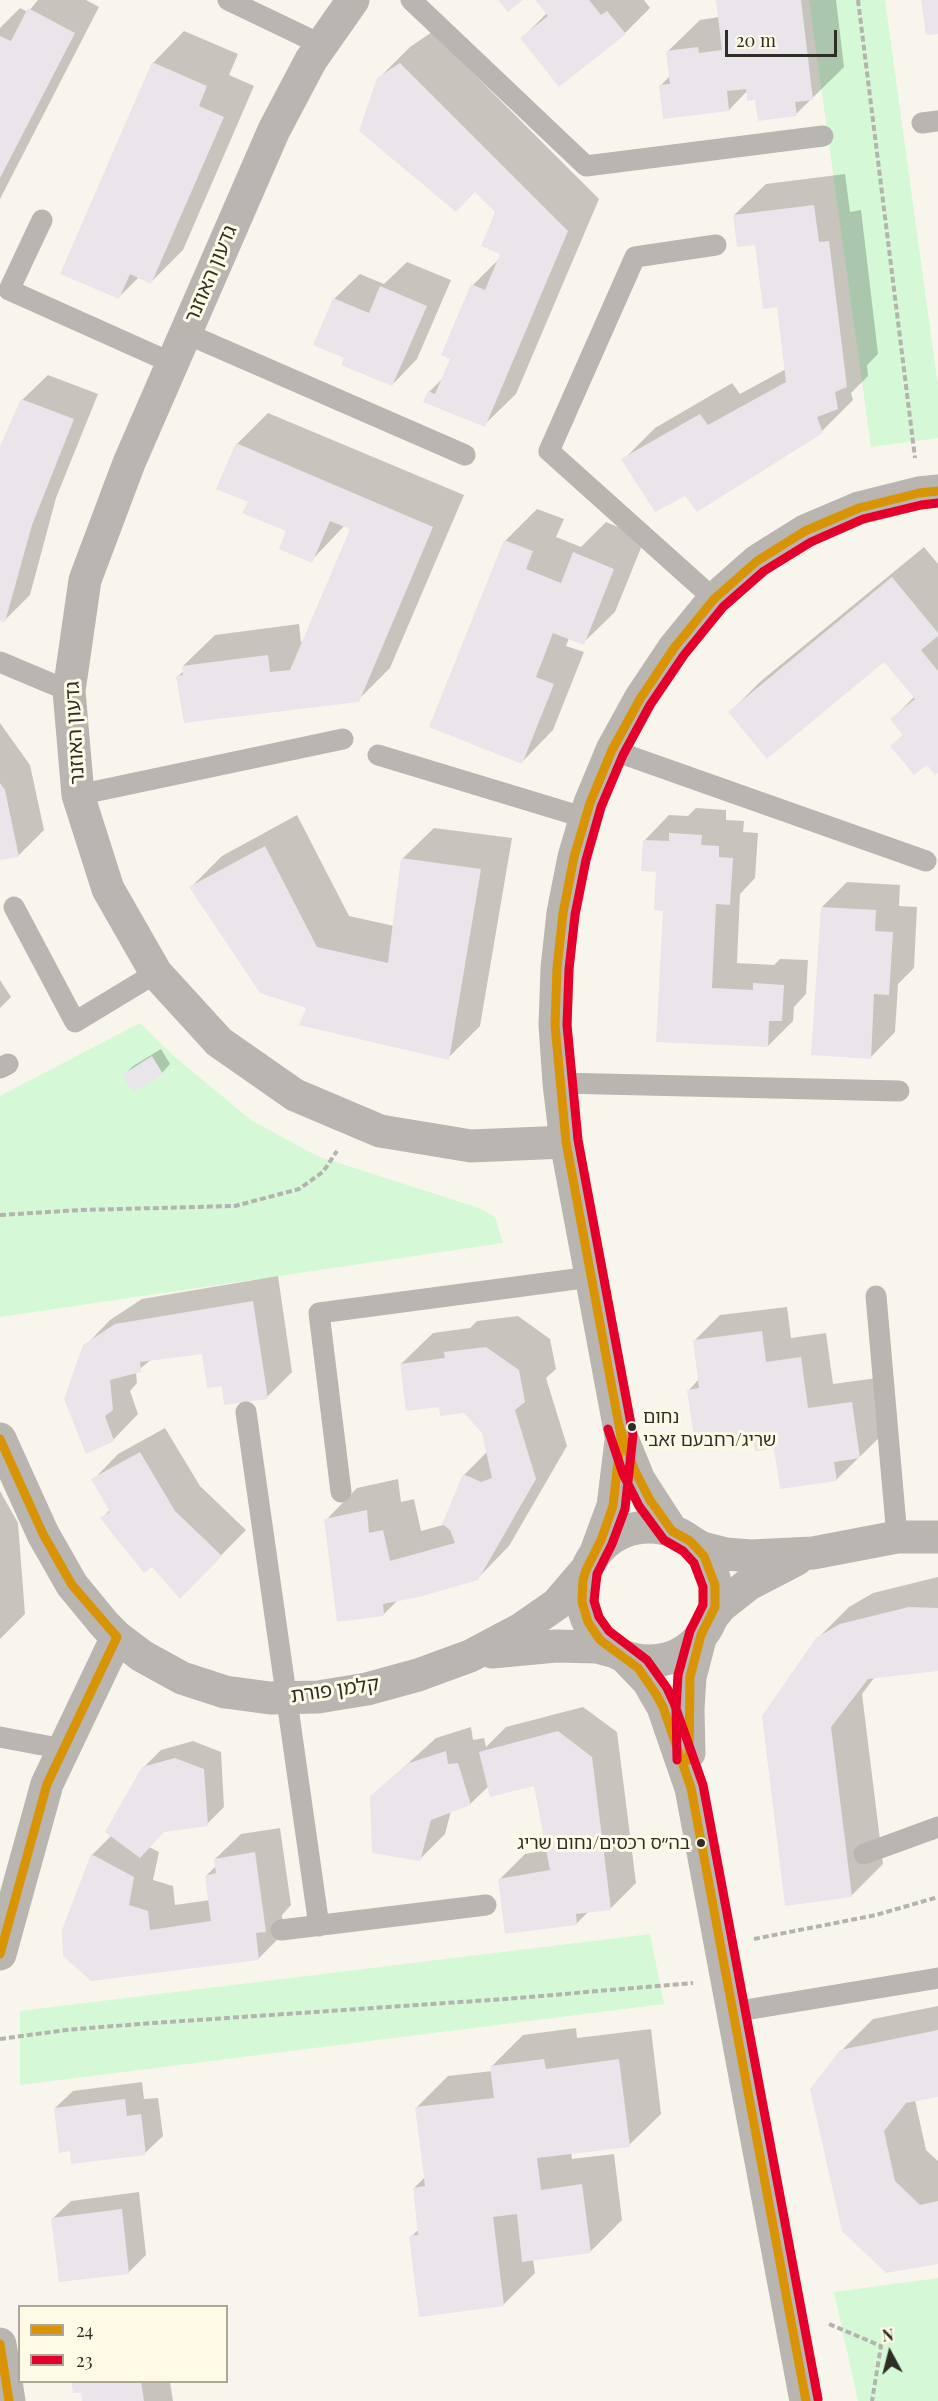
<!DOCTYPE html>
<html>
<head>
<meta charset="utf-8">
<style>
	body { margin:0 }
	#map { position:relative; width:938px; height:2401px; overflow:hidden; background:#f8f6ec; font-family:"Playfair Display",serif }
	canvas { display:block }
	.legend { position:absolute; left:18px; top:2305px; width:210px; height:78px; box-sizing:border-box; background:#fefae6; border:2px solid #aba899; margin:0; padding:8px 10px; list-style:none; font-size:18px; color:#2f2e26 }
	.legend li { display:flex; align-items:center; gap:12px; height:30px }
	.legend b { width:30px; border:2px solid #aba899 }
	.north { position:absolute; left:860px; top:2323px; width:60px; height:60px; -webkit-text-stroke:4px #fefae6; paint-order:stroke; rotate:353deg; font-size:16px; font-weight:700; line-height:24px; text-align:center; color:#2f2e26 }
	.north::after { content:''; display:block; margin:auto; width:21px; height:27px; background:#2f2e26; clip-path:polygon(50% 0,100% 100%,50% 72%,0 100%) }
	.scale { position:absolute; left:725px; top:30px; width:112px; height:27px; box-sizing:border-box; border:3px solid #2f2e26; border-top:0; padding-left:8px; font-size:18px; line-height:21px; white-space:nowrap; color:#2f2e26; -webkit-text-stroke:4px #fefae6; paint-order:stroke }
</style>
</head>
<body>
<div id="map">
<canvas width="938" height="2401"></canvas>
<ul class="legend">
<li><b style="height:8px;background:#d99406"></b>24</li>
<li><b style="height:8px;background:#e4002b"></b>23</li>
</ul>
<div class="north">N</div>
<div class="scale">20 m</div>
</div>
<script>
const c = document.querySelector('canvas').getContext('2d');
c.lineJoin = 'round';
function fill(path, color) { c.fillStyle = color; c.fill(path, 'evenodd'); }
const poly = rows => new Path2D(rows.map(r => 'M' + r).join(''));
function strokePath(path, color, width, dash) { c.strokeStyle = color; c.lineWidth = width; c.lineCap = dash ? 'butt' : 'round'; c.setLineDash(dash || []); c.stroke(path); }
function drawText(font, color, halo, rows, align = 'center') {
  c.font = font + ' "Playfair Display","Noto Sans Hebrew",serif'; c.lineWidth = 6; c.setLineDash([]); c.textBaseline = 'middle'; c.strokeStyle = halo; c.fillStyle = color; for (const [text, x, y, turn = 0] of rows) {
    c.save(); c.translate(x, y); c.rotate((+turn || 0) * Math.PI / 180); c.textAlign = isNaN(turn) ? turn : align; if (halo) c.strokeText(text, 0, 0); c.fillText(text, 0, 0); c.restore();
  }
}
fill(poly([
	[809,0,885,0,938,386,938,438,871,447],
	[140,1023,175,1057,251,1120,317,1156,479,1208,495,1217,503,1243,0,1317,0,1096],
	[650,1934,664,2004,20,2085,20,2011],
	[938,2278,938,2401,858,2401,834,2292]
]), '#d5f8d7');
fill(poly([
	[38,0,86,0,99,7,0,199,0,28,20,8,28,12],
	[537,0,644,0,650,8,625,33,522,38,547,13],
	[717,0,836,0,844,67,796,114,757,98,748,90,729,110,660,86,671,75,668,51,700,20,719,17],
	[184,31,238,54,229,75,254,86,183,250,151,282,139,277,119,297,153,63],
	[432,32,599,199,516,394,484,425,429,392,444,377,452,358,473,285,499,259,501,253,497,212,378,79,410,47],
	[845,174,850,212,861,210,878,354,867,365,868,376,851,393,853,400,822,431,685,494,623,460,655,428,732,383,740,394,786,369,778,306,757,243,734,215,766,184],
	[407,262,451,280,417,359,392,385,346,358,334,299,360,274,384,284],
	[48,375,98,394,56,498,30,595,5,620,0,619,0,450,22,400],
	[268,413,464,495,390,668,358,700,178,676,184,671,183,666,215,635,299,624,301,642,304,641,352,528,345,525,311,561,288,530,250,501,237,444],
	[537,509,564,519,556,537,581,547,606,522,645,538,615,612,583,643,569,638,566,646,584,652,553,730,522,762,431,726,506,540],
	[924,547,938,564,938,771,892,746,904,734,892,719,915,696,884,660,730,712,761,681],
	[0,723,30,765,44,830,18,856,0,858],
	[696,808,726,810,726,820,744,821,743,832,758,833,755,878,740,894,737,963,774,965,780,959,808,960,806,994,794,1007,793,1021,768,1046,658,1041,664,910,657,870,644,841,669,815,688,816],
	[297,815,349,916,394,926,402,859,434,828,512,838,480,1026,448,1058,308,1007,191,887,222,856],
	[847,882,900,885,899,906,917,907,914,968,898,984,895,1032,870,1058,822,907],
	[0,980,11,997,0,1008],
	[161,1049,170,1064,162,1073,124,1075,133,1066],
	[278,1276,292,1372,267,1397,223,1384,204,1352,152,1359,136,1372,137,1383,130,1391,138,1414,113,1440,87,1452,85,1346,110,1320,142,1299],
	[787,1307,791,1338,826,1333,833,1384,877,1378,885,1432,836,1480,776,1447,689,1390,699,1379,694,1341,720,1315],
	[518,1316,550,1339,556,1369,546,1378,567,1446,509,1546,477,1579,399,1599,384,1614,326,1520,357,1488,398,1479,401,1502,414,1499,421,1531,443,1525,464,1475,487,1452,483,1433,465,1411,440,1405,401,1364,433,1333,470,1328,477,1321],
	[165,1428,200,1486,246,1530,180,1597,152,1565,102,1518,111,1509,93,1480,118,1454],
	[0,1491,18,1523,25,1614,0,1639],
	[938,1577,938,1670,875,1677,862,1694,883,1864,851,1896,817,1639,849,1607,873,1593],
	[583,1707,617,1732,636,1883,611,1908,589,1911,576,1924,500,1879,525,1854,548,1850,535,1785,489,1786,470,1804,451,1811,445,1834,419,1860,372,1796,436,1738,471,1727,473,1740,484,1738,486,1747,506,1727],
	[193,1741,221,1752,224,1807,207,1824,165,1830,149,1847,159,1852,153,1880,173,1886,175,1905,210,1900,206,1876,216,1866,215,1859,241,1834,280,1828,291,1905,282,1915,284,1933,258,1959,91,1980,92,1855,112,1835,143,1768,161,1750],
	[938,2006,938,2095,915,2100,926,2150,938,2161,938,2263,886,2271,841,2051,873,2019],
	[576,2028,577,2038,651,2029,661,2114,629,2145,571,2152,572,2159,614,2154,622,2220,590,2252,533,2259,535,2273,503,2305,411,2237,419,2229,414,2188,425,2177,416,2108,448,2076,492,2071,491,2067,523,2035],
	[142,2082,144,2099,158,2098,163,2136,145,2153,71,2150,55,2108,73,2091],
	[139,2192,146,2255,128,2273,53,2218,71,2201],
	[73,2382,170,2382,173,2401,83,2401,82,2392,74,2392]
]), '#0003');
fill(poly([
	[498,0,523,0,508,12],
	[535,0,589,0,601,15,607,11,626,34,559,87,520,38,548,16],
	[716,0,801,0,813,100,795,102,797,116,758,121,755,100,747,101,746,89,727,91,729,111,663,119,659,85,670,84,666,51,698,47,699,53,722,50],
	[921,0,938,0,938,34,926,35],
	[28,8,75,33,0,178,0,36,11,41],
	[152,62,207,86,199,106,224,117,151,284,130,274,119,299,60,274],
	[400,63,568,231,485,427,423,402,428,391,435,394,450,359,441,355,471,284,485,290,500,254,481,246,495,212,475,192,456,212,359,131,377,78],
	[814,205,819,242,829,241,847,387,835,392,838,409,817,417,823,433,697,512,685,496,655,512,621,459,700,414,708,425,786,382,777,307,763,309,755,245,737,247,733,215],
	[380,286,427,306,392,386,341,365,344,358,313,345,333,298,369,313],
	[21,399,74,419,32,525,5,622,0,621,0,446],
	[236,443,433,527,359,702,184,723,176,676,183,675,182,666,268,655,270,672,290,670,350,529,330,521,312,563,279,549,286,531,242,513,248,502,216,489],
	[504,540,533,551,526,569,561,583,573,552,614,569,584,645,553,633,536,677,554,684,522,764,429,727],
	[892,577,938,633,938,636,921,650,938,671,938,773,935,775,927,765,914,775,890,746,903,735,890,719,915,699,884,662,767,759,728,712],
	[0,783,5,790,19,857,0,860],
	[669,833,702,835,701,845,719,846,719,857,733,858,730,905,716,904,712,988,753,990,753,983,784,985,782,1021,769,1021,768,1047,656,1042,663,911,654,910,656,872,641,871,643,840,669,841],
	[265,846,317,947,388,963,401,858,481,869,449,1060,299,1025,306,1008,260,993,189,887],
	[821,907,876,910,875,931,893,932,889,995,874,994,871,1059,811,1055],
	[152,1056,163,1074,133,1092,122,1075],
	[253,1301,268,1399,224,1405,222,1386,207,1388,202,1354,140,1362,141,1372,110,1380,113,1410,105,1416,114,1441,86,1454,64,1399,83,1345,115,1324],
	[762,1331,766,1362,801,1357,808,1408,852,1402,860,1458,834,1462,837,1481,780,1489,774,1449,755,1451,753,1436,695,1444,687,1390,699,1388,693,1340],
	[486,1347,519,1370,525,1402,515,1410,536,1479,478,1580,419,1597,383,1604,384,1616,337,1622,324,1519,367,1510,369,1533,383,1530,390,1561,455,1543,450,1530,442,1524,463,1474,481,1482,492,1478,482,1433,464,1413,440,1416,439,1407,406,1411,400,1364,445,1358,444,1352],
	[140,1452,175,1511,222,1556,180,1599,152,1567,144,1573,100,1518,110,1512,91,1479],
	[909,1607,938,1608,938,1671,868,1679,831,1727,852,1897,785,1906,762,1716,816,1638,840,1624],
	[558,1731,592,1757,611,1910,576,1914,577,1925,505,1934,498,1879,550,1870,534,1786,490,1797,479,1752],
	[446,1751,448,1764,458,1763,471,1805,431,1820,420,1861,372,1853,370,1796,409,1763],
	[175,1758,204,1769,208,1826,164,1832,140,1858,105,1832,142,1767],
	[255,1852,266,1932,256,1933,259,1960,91,1981,63,1956,62,1930,91,1854,134,1877,129,1905,148,1911,150,1930,211,1921,205,1876,216,1873,214,1859],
	[938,2030,938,2097,906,2103,884,2131,895,2181,920,2205,938,2201,938,2264,886,2273,842,2231,810,2089,840,2050],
	[544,2059,546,2069,619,2059,630,2147,537,2158,541,2190,582,2184,591,2253,522,2262,517,2214,493,2217,504,2306,419,2317,409,2236,418,2235,413,2188,425,2186,415,2107,494,2098,490,2066],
	[125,2099,127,2116,141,2114,146,2155,71,2164,70,2151,59,2153,54,2108],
	[122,2209,129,2274,59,2282,51,2218],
	[71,2382,141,2382,144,2401,82,2401,81,2393,73,2393]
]), '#e9e5ea');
strokePath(poly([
	[858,0,915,458],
	[0,1215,81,1210,235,1206,299,1189,323,1172,337,1151],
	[754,1939,876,1915,938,1897],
	[0,2039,66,2030,139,2024,505,1999,693,1983],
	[829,2324,881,2346,872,2401]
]), '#b5b3af', 4, [6, 3]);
strokePath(poly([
	[228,0,322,45],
	[411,0,586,166,823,136],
	[922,123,938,121],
	[42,220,9,290,172,363],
	[185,333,465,455],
	[714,599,549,451,635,257,716,245],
	[0,662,69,691],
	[612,750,926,861],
	[378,755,586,818],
	[78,795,343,739],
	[14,907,75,1022,156,973],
	[0,1068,8,1064],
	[559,1083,899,1091],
	[876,1296,897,1537],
	[246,1412,319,1926],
	[341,1492,319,1313,591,1277],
	[0,1737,63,1749],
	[864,1854,938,1827],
	[281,1930,486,1905],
	[733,2012,938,1978]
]), '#b9b6b2', 21);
strokePath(poly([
	[353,0,311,60,274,130,129,463,85,580,69,691,78,795,108,889,156,973,219,1042,295,1095,380,1131,471,1146,566,1142],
	[690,1541,702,1548,726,1554,751,1556,813,1553,897,1537,938,1537],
	[712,1617,721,1606,749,1584,797,1559],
	[0,1954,47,1784,117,1637],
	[0,2344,9,2401]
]), '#b9b6b2', 33);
strokePath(poly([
	[0,1439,43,1534,72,1585,105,1625,117,1637,142,1656,182,1678,225,1692,270,1698,318,1697,367,1689,418,1675,470,1656,521,1629,557,1604,586,1570],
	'582 1594a67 67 0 1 1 134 0a67 67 0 1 1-134 0Z',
	[672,1531,639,1480,621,1436,566,1142,559,1083,555,1025,557,968,563,913,574,857,590,803,612,750,640,699,674,648,714,599,757,561,805,531,859,508,919,493,938,491],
	[596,1552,613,1506,621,1441],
	[492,1652,556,1646,597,1647,616,1652],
	[625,1657,648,1681,663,1707,691,1788,806,2401],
	[689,1753,688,1709,690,1677,701,1635]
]), '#b9b6b2', 33);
strokePath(poly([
	[619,1425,634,1469,650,1500,672,1531,690,1541,704,1556,715,1585,715,1607,701,1635,690,1677,689,1760],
	[0,1439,43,1534,72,1585,117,1637],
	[0,1954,47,1784,117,1637],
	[0,2344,9,2401],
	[806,2401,691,1788,663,1707,656,1694,638,1668,600,1640,588,1622,582,1602,583,1580,586,1570,601,1540,613,1506,621,1436,566,1142,555,1025,557,968,563,913,574,857,590,803,612,750,640,699,674,648,714,599,757,561,805,531,859,508,919,493,938,491]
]), '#d99406', 9);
strokePath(poly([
	[608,1429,623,1474,639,1506,664,1540,683,1551,694,1563,703,1587,703,1605,690,1631,678,1675,676,1709,677,1760],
	[818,2399,703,1785,674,1703,667,1688,647,1660,609,1631,599,1617,594,1601,597,1574,612,1544,625,1509,633,1435,578,1140,567,1025,569,969,575,915,586,860,601,807,623,755,650,705,684,655,723,607,764,571,811,542,863,519,921,505,938,503]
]), '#e4002b', 9);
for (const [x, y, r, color] of [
	[632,1427,5,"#2f2e26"],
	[701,1843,5,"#2f2e26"]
]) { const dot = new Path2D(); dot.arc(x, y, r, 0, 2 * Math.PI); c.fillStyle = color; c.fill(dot); strokePath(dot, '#fefae6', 2); }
drawText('18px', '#2f2e26', '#fefae6', [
	["נחום",643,1417],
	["שריג/רחבעם זאבי",643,1440],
	["בה״ס רכסים/נחום שריג",690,1843,"right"]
], 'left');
drawText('20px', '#2f2e26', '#fefae6', [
	["גדעון האוזנר",211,274,-67],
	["גדעון האוזנר",75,733,-93],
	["קלמן פורת",335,1690,-8]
]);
</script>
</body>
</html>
